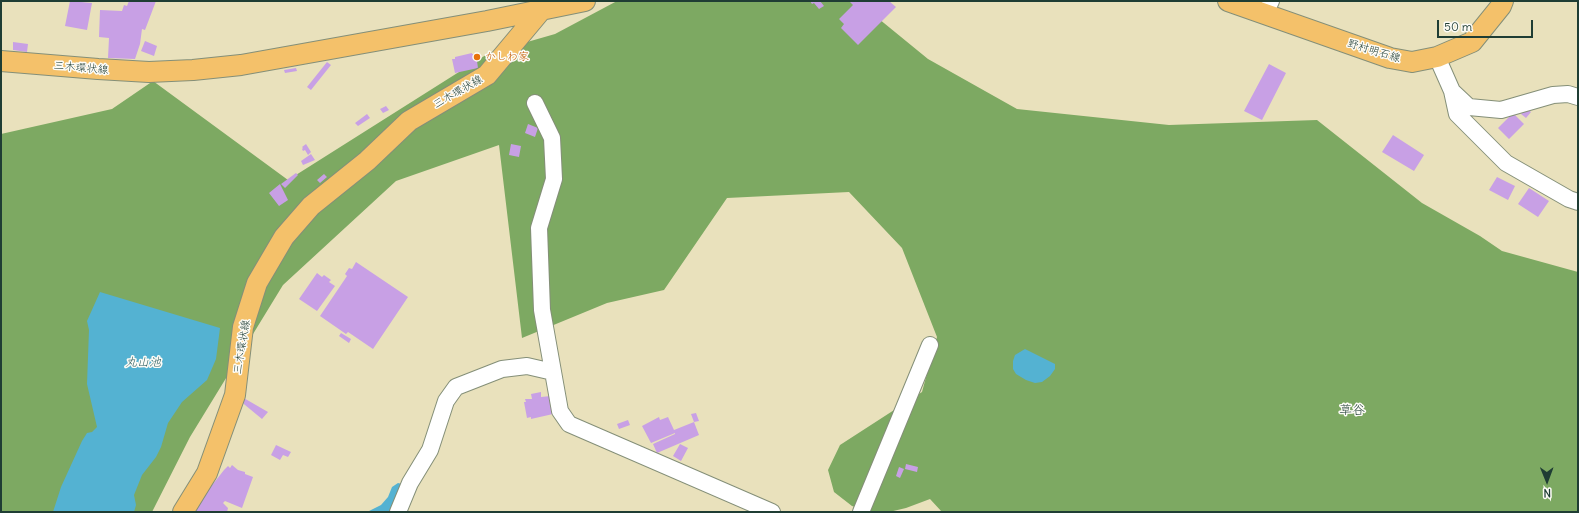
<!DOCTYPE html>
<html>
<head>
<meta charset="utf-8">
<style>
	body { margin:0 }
	#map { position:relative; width:1579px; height:513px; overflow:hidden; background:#e9e1bc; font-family:Delius,sans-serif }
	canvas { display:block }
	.frame { position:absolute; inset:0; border:2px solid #1f3d34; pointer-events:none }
	.north { position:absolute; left:1527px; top:461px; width:40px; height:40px; -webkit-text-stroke:3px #fdfcf7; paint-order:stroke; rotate:179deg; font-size:11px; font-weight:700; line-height:16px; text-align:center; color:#1f3d34 }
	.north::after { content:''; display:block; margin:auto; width:14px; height:18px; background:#1f3d34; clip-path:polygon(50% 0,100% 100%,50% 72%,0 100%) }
	.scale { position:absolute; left:1437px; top:20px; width:96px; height:18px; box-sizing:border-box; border:2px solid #1f3d34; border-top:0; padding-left:5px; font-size:12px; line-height:14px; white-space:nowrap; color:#1f3d34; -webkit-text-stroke:3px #fdfcf7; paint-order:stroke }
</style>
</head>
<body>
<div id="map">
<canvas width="1579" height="513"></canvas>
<div class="frame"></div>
<div class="north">N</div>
<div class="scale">50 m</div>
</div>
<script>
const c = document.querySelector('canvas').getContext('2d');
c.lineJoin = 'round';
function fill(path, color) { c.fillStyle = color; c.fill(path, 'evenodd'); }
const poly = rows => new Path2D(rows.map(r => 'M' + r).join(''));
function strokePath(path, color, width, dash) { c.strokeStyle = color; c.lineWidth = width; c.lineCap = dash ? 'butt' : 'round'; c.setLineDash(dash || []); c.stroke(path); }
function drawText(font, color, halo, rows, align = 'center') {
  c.font = font + ' Delius,"Klee One",sans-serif'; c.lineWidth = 3; c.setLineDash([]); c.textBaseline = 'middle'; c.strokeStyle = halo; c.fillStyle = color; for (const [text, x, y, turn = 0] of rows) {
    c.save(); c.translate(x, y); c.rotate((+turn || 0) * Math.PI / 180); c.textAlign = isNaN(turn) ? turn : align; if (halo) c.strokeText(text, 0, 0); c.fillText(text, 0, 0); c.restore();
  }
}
fill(poly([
	[617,1,857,1,928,59,1017,109,1169,125,1317,120,1422,203,1480,236,1502,251,1578,272,1578,512,942,512,930,499,906,508,889,512,870,512,852,506,834,492,828,470,840,445,922,392,937,337,902,248,849,192,727,198,664,290,607,303,522,338,499,145,396,181,283,285,190,437,152,512,1,512,1,134,112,109,153,81,288,180,489,53,555,34]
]), '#7da962');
fill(poly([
	[100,292,220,328,216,359,207,380,182,402,168,423,161,447,156,457,142,475,134,495,136,505,134,512,53,512,61,487,82,441,87,433,92,432,97,427,87,384,89,330,87,321],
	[1025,349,1055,364,1055,369,1050,376,1042,382,1035,383,1026,380,1016,374,1013,369,1013,361,1015,355],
	[398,483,402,484,391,512,367,512,381,505,388,497,392,487]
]), '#54b2d2');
fill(poly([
	[70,1,92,3,87,30,65,26],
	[129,1,156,1,145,30,142,29,140,44,135,59,108,58,109,38,99,37,100,10,122,11,124,5,127,6],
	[810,1,820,1,824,6,819,9,814,3,812,4],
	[849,1,889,1,896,7,858,45,841,28,844,24,839,19,853,5],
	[145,41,157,46,154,56,141,51],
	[13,42,28,44,27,52,13,50],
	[472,53,472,54,476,54,478,68,455,73,452,59,455,59,455,57],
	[327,62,331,65,311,90,307,87],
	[1269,64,1286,73,1262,120,1244,111],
	[296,68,297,71,285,73,284,70],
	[386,106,389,110,383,113,380,109],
	[1526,108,1531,112,1526,118,1521,114],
	[1513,113,1524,124,1509,139,1498,128],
	[367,114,370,118,358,126,355,123],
	[528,124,538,128,535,137,525,133],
	[1393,135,1424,155,1414,171,1382,152],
	[306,144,311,152,308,155,305,150,303,151,302,149,303,148,302,147],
	[511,144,521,146,519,157,509,155],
	[311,154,315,160,303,165,301,161],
	[296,173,298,175,285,188,281,184],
	[324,174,327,177,320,183,317,180],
	[1497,177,1515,186,1508,200,1489,190],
	[280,184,288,200,279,206,269,193],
	[1529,188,1549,201,1538,217,1518,204],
	[356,262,408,297,373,349,348,332,346,334,320,316,347,276,345,274,349,268,352,269],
	[317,273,322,277,324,275,331,280,329,282,335,286,317,311,299,299],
	[341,333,351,339,349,343,339,336],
	[541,392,541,397,551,396,553,414,531,419,531,417,527,418,524,402,526,402,525,399,532,399,531,394],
	[242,397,268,412,262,419,245,405,240,400],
	[696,413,699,421,694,422,691,414],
	[659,417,660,420,668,417,674,430,694,422,699,435,657,453,653,444,675,434,675,433,651,443,642,426],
	[628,420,630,425,619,429,617,424],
	[680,444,688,448,681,461,673,456],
	[276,445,291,452,288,457,283,455,280,460,271,455],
	[906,464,918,467,917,472,905,469],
	[232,465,238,470,245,472,245,474,253,477,242,508,225,501,223,503,228,508,227,512,191,512,224,470,228,466,230,468],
	[899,467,904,469,900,478,896,476]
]), '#c8a0e5');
const minor = poly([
	[1265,14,1271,1],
	[1437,57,1452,91,1457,114,1506,163,1569,199,1578,202],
	[1452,91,1469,107,1501,110,1553,95,1568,94,1578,97],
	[535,103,552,138,554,179,539,228,542,310,560,411,569,424,772,512],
	[398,512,410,483,430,450,446,401,456,387,502,369,527,366,553,372],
	[861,512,930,345]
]);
const major = poly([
	[1228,1,1390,58,1412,62,1437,57,1472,42,1501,6,1503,1],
	[1,61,98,69,149,72,193,70,241,65,487,21,585,1],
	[183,512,207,473,235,395,243,327,257,283,284,237,311,206,367,161,409,121,487,75,543,8,547,1]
]);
strokePath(minor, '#848f78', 18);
strokePath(major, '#848f78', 22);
strokePath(minor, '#fff', 16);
strokePath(major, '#f4c16a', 20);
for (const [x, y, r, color] of [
	[477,57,4,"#e8710a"]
]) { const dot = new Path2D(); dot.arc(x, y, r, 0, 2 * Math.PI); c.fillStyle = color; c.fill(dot); strokePath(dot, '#fdfcf7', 1.5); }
drawText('11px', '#1f3d34', '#fdfcf7', [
	["野村明石線",1374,51,17],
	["三木環状線",81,68,5],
	["三木環状線",458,92,-30],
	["三木環状線",242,347,-81]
]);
drawText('11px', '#c56008', '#fdfcf7', [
	["かしわ家",485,57]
], 'left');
drawText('italic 12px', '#2f6063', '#fdfcf7', [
	["丸山池",143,363]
]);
drawText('13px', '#1f3d34', '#fdfcf7', [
	["草谷",1352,410]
]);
</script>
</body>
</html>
